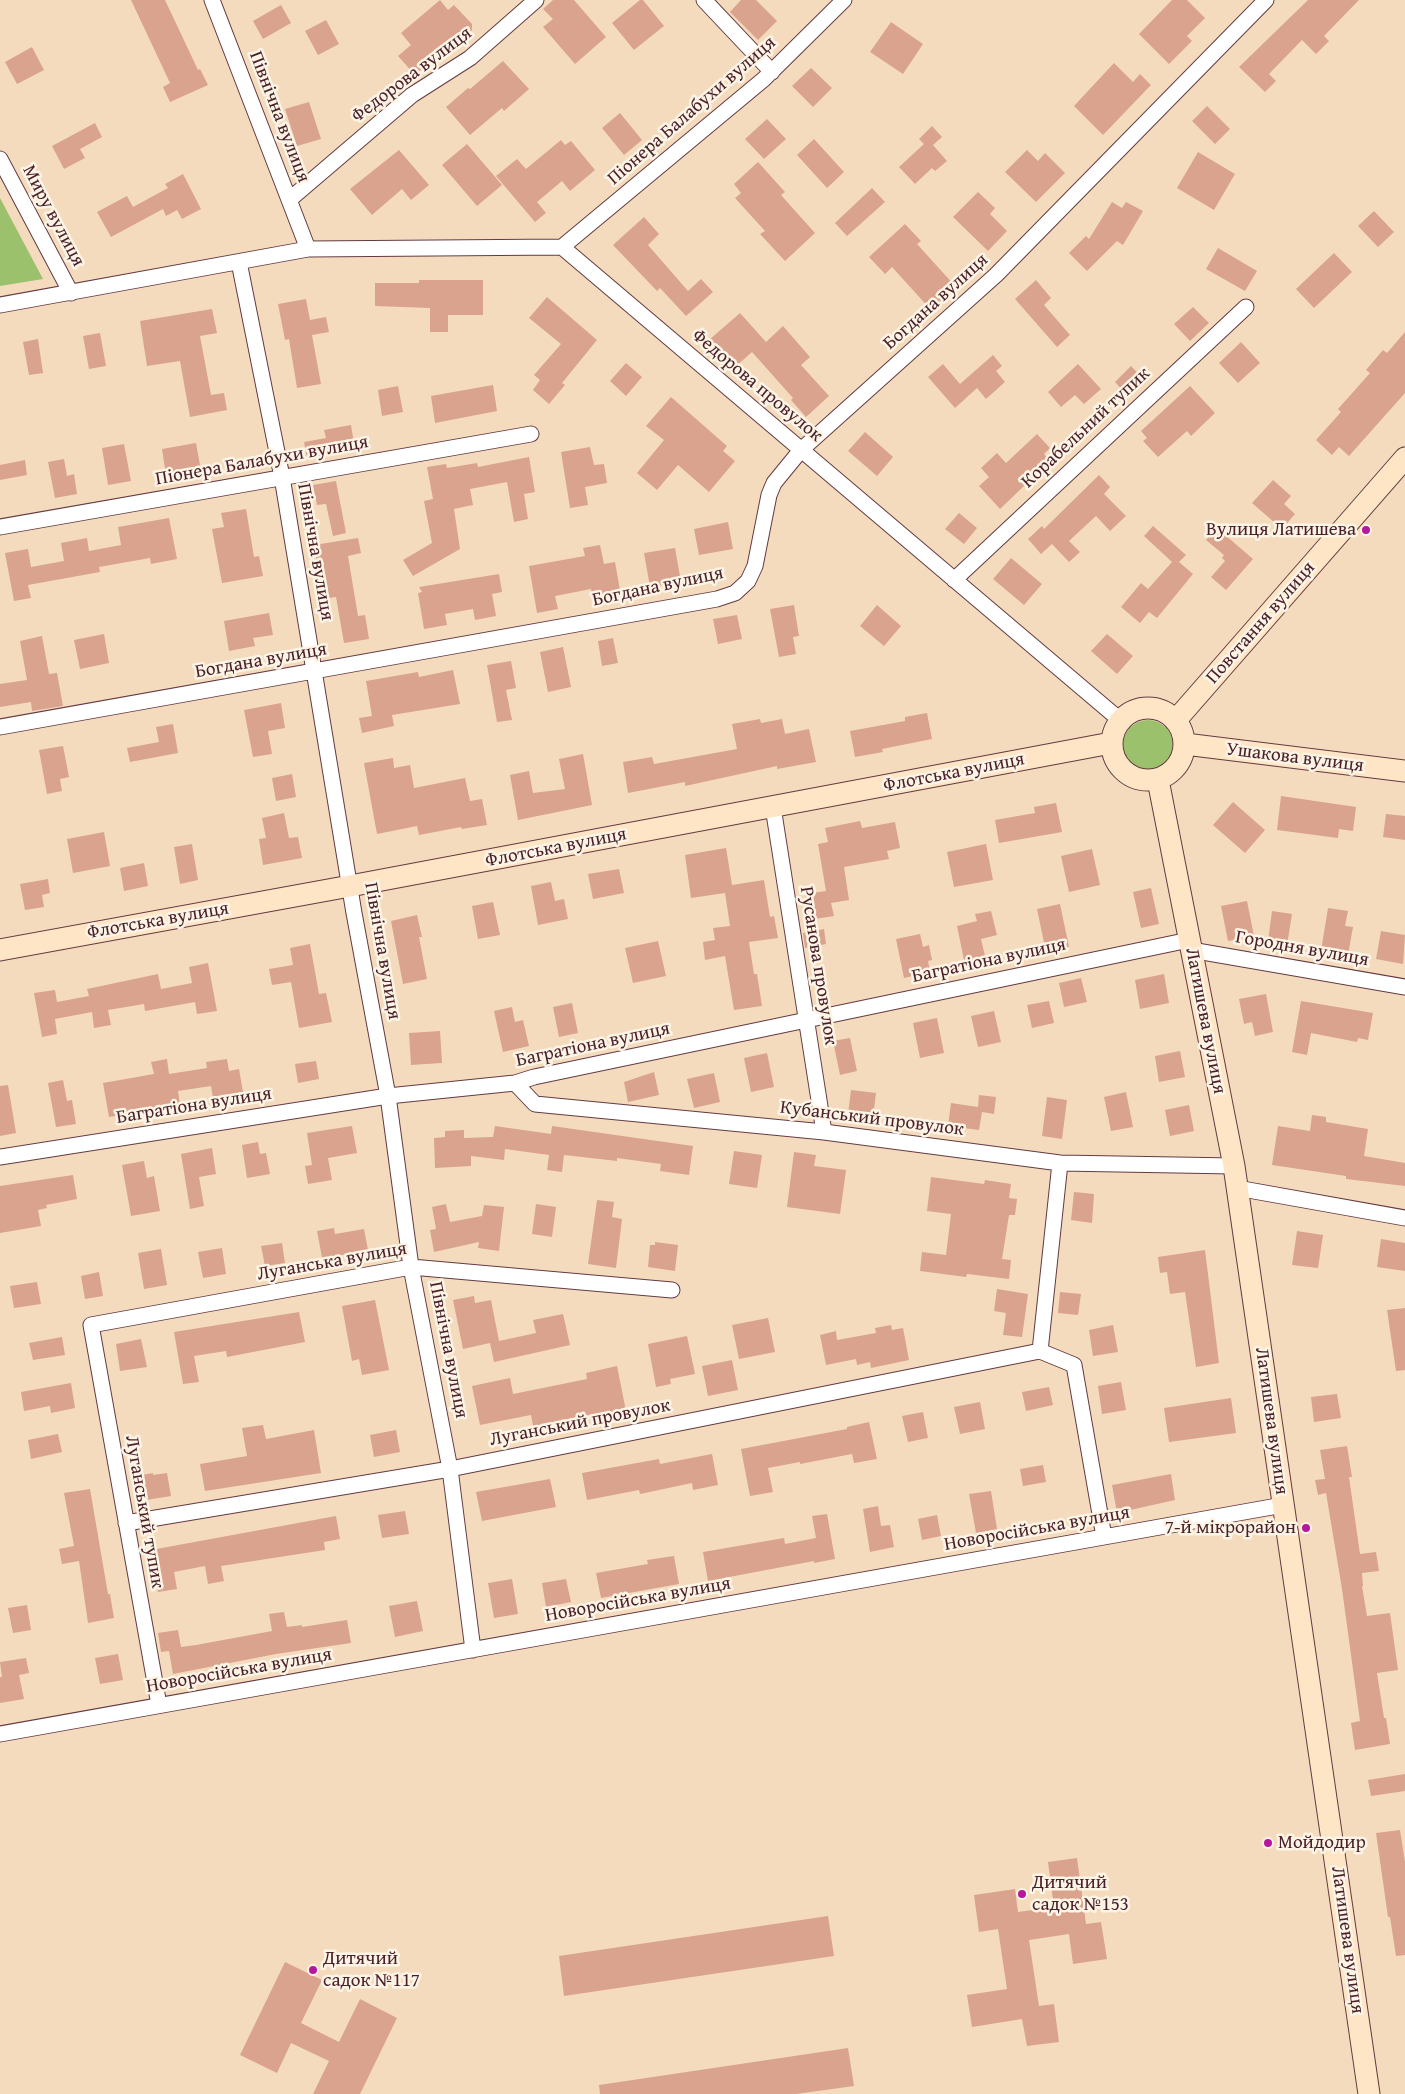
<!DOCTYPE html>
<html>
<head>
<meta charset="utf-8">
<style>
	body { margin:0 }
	canvas { display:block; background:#f5dbbe }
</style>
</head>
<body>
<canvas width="1405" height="2094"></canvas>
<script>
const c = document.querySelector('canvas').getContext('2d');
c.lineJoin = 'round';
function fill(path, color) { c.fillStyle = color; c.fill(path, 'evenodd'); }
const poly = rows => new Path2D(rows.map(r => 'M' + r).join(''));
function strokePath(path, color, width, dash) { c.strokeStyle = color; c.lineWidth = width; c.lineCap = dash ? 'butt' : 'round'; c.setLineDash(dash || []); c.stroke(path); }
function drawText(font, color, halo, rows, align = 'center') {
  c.font = font + ' "Gentium Book Plus",serif'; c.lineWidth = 5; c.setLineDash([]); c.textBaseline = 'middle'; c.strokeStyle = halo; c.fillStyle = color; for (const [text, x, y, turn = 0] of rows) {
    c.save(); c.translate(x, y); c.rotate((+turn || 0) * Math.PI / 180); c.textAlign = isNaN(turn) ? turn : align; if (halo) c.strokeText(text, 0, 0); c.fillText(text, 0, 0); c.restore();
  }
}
fill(poly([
	[0,198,43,279,0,286],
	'1123 745a25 25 0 1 1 50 0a25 25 0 1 1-50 0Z'
]), '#9bc16c');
fill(poly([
	[131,0,165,0,198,70,200,69,208,85,170,102,163,87,170,83],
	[440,0,448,10,454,5,472,24,472,30,457,43,455,40,415,75,398,56,411,45,401,33],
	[553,0,574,0,606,37,575,64,543,27,553,19,543,9],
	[640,0,643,0,664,26,634,50,612,23],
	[741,0,756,0,777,21,758,40,730,12],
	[1172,0,1187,0,1205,18,1187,36,1192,41,1169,64,1139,34],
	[1308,0,1359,0,1324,36,1329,41,1316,54,1302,40,1269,74,1276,81,1265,92,1239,67],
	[281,5,291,23,263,39,253,21],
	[326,20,339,44,318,55,305,31],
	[891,22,923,44,903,74,870,52],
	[32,47,44,70,17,84,5,62],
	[503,61,529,89,504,111,502,108,470,135,446,107,468,88,470,89],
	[1114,63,1133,82,1140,74,1151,85,1103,135,1074,106],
	[811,68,832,88,813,107,792,86],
	[309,102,321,139,297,146,285,109],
	[1207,106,1230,129,1215,144,1192,121],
	[620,113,642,140,624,155,602,128],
	[767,119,786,139,764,159,745,139],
	[95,123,102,137,80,149,85,158,64,169,52,146],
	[932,126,942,137,933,145,947,161,935,171,932,168,915,184,899,167,924,144,919,139],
	[814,139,844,172,827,188,797,155],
	[561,140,565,145,571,141,595,170,570,191,562,181,537,202,546,213,535,222,496,176,517,159,526,169],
	[467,144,502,185,477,206,442,165],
	[399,150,429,185,411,200,402,189,372,215,350,189],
	[1027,150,1038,161,1045,153,1065,173,1036,202,1005,172],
	[1198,152,1235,174,1214,210,1177,188],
	[758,162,785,192,781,195,815,233,785,261,760,234,765,231,735,198,741,193,734,184],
	[183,174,201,209,182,219,177,210,166,216,163,209,111,237,97,212,127,196,133,207,168,188,165,184],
	[872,188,885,202,847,236,835,223],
	[978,192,995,208,990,214,1007,231,988,251,953,217],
	[1112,202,1122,208,1126,202,1143,211,1123,245,1117,241,1087,271,1069,253,1086,236,1089,239],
	[1374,211,1394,232,1378,247,1358,226],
	[644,217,659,234,648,245,688,291,701,279,713,292,686,316,660,288,657,291,613,245],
	[905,224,921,241,917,244,956,287,931,310,892,267,885,274,869,257],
	[1218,248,1257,271,1245,291,1206,269],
	[1334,253,1352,272,1314,308,1296,289],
	[419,280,483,280,483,315,448,315,448,332,430,332,430,308,375,306,375,283,419,283],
	[1036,280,1051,298,1044,305,1070,335,1057,347,1015,299],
	[547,297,597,340,562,383,565,385,549,404,533,390,540,380,534,375,561,344,529,318],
	[306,299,310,320,326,317,329,332,312,335,321,384,297,388,289,339,285,340,278,304],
	[1193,307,1209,323,1190,341,1174,324],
	[212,309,217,333,200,336,211,395,224,393,227,410,190,417,180,361,147,366,140,321],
	[740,313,766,342,783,326,810,357,801,365,829,396,806,417,791,400,793,398,752,352,734,368,709,340],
	[1405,332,1405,393,1349,456,1339,447,1332,455,1316,440,1341,412,1338,409,1370,373,1366,370,1383,350,1387,353],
	[100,333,106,366,89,369,83,336],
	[38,339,43,373,29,375,23,342],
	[1241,342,1260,363,1238,383,1219,363],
	[993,355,1002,366,996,371,1005,382,986,399,977,388,955,408,928,377,943,364,960,384],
	[626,363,642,377,626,396,610,381],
	[1078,364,1101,389,1084,404,1075,395,1061,407,1048,392],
	[1131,366,1146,382,1129,397,1115,382],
	[493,385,497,411,435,423,431,396],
	[398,386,403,412,382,416,378,390],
	[1190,386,1215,413,1191,436,1187,431,1158,457,1143,441,1147,438,1141,431],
	[671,397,727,446,723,451,735,461,709,492,678,465,657,490,637,473,664,440,646,426],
	[351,425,355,449,307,458,304,442,326,438,324,430],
	[865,432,893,457,877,476,848,451],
	[1037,434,1050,448,1044,454,1050,461,1000,509,979,486,989,477,981,468,997,453,1006,463],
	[196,443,202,476,167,482,162,449],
	[124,444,131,481,108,485,102,448],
	[590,447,594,465,604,464,607,483,585,487,588,505,570,508,561,452],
	[529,457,535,492,524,494,528,519,514,522,507,482,470,489,473,505,454,509,460,549,413,576,403,560,432,543,424,501,433,499,427,467,446,464,447,468,477,463,478,467],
	[64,459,67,476,74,474,77,494,55,498,48,462],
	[25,460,27,475,0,480,0,465],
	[1099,475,1110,487,1104,494,1126,516,1110,531,1096,516,1069,541,1080,552,1069,562,1052,544,1041,554,1028,539,1042,526,1044,529],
	[1273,480,1291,496,1284,504,1295,514,1282,529,1252,503],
	[336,481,346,533,333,536,326,504,317,505,313,485],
	[246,509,254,557,259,556,263,576,222,583,212,529,224,527,221,513],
	[959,513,977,528,964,544,945,529],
	[169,518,177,559,151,564,150,558,99,567,100,572,28,585,31,598,14,601,5,553,28,549,31,567,64,561,61,543,87,538,89,551,121,545,118,527],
	[728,522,733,549,699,555,694,529],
	[1153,526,1186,555,1179,562,1193,574,1157,618,1149,612,1140,623,1121,607,1141,583,1148,589,1172,562,1144,536],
	[1217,528,1253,559,1226,590,1211,577,1225,561,1222,558,1224,555,1206,540],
	[358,538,361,553,348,556,358,616,365,615,369,639,344,643,336,597,329,598,322,560,317,561,314,545],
	[600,545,604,564,615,562,621,596,593,601,591,589,555,596,558,609,537,613,529,566,585,556,583,548],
	[675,548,681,582,650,587,644,553],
	[1011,558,1042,584,1024,605,993,579],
	[499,574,502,592,492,594,496,616,475,620,473,609,445,614,447,625,424,629,418,593,422,592,419,587],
	[794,605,799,636,793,637,796,654,779,657,770,609],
	[877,605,901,626,884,646,860,626],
	[269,613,273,635,253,638,255,646,229,651,224,621],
	[737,615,742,639,718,644,713,619],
	[104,634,109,663,80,669,74,640],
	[1107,634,1133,656,1117,674,1091,651],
	[42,636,49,674,57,673,63,706,32,711,31,702,0,707,0,684,27,680,20,641],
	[613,638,618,663,602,666,598,641],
	[563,647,571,687,548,692,540,652],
	[511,661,516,688,506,690,512,720,497,722,487,665],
	[453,670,460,704,392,715,394,726,362,733,359,718,372,716,366,681,418,672,419,677],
	[281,703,285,728,268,731,272,754,253,757,244,710],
	[927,713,932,739,882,749,883,752,855,757,850,731,905,721,905,717],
	[760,719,761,723,782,719,785,734,809,729,816,762,777,769,777,766,685,786,685,782,628,793,623,762,652,757,654,764,737,749,732,724],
	[173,724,178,753,130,762,127,748,159,742,156,727],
	[63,746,69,777,60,779,62,791,47,794,39,750],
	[583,754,592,805,518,820,510,775,529,771,533,793,565,789,559,759],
	[393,758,394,768,410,765,414,788,465,778,470,801,482,799,487,825,462,829,461,827,419,835,417,826,377,834,364,763],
	[292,774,296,797,276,801,272,778],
	[1281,796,1356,807,1353,831,1339,829,1338,838,1277,830],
	[1233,802,1265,830,1245,853,1213,825],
	[1056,803,1062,832,999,843,995,820,1035,813,1034,807],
	[284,813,289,838,298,837,302,858,263,865,259,839,266,838,262,818],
	[1386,814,1405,816,1405,840,1383,837],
	[860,821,862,828,895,822,900,848,887,851,889,859,844,867,849,900,831,903,834,916,809,920,805,894,826,891,818,844,828,842,825,828],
	[104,832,110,866,73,873,67,839],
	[192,844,198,880,180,884,174,847],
	[986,844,993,880,954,887,947,852],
	[726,848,732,885,764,880,770,917,774,916,778,938,749,942,754,974,757,974,762,1006,734,1010,725,956,705,960,703,942,715,940,713,928,730,926,725,893,691,898,685,855],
	[1092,849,1100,885,1069,892,1061,856],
	[144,863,148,886,124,891,120,868],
	[619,869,624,893,593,899,588,874],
	[48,879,50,893,42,895,44,907,25,910,20,884],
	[551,882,555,901,564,899,568,919,538,925,531,886],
	[1151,888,1159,924,1141,928,1133,892],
	[1247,901,1254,936,1228,941,1221,906],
	[493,902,500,935,478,939,472,906],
	[1060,904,1069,947,1046,952,1037,909],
	[1328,908,1348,911,1345,926,1353,927,1348,955,1321,951],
	[991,911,997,935,981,939,985,956,964,960,957,926,977,921,975,914],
	[1272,911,1292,914,1287,945,1268,941],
	[417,915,422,937,419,937,427,979,403,984,391,921],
	[824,929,826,944,805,948,803,933],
	[1381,931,1405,935,1403,964,1376,959],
	[920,934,923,947,929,945,932,960,928,961,930,972,904,978,896,939],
	[658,941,666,976,633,983,625,948],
	[310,944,319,994,326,993,332,1022,299,1028,291,982,272,985,269,969,293,965,290,948],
	[208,963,217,1011,197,1014,195,1002,145,1011,144,1004,108,1010,111,1025,94,1028,92,1012,55,1019,57,1034,42,1037,34,993,55,990,57,1002,89,996,87,989,158,974,161,989,192,983,189,967],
	[1164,974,1169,1003,1140,1009,1135,980],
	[1081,978,1087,1002,1064,1007,1059,983],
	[1266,994,1273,1032,1255,1036,1252,1022,1244,1024,1239,999],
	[1049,1001,1054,1023,1032,1028,1027,1005],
	[1301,1001,1373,1013,1368,1040,1358,1038,1357,1042,1311,1033,1307,1055,1292,1052],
	[572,1003,578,1033,559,1037,553,1007],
	[512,1007,515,1022,523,1020,529,1046,503,1052,494,1011],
	[994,1011,1001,1042,978,1047,971,1016],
	[937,1018,944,1053,920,1058,913,1023],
	[440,1031,442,1063,411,1065,409,1033],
	[850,1038,857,1071,840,1075,833,1041],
	[1180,1051,1185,1077,1159,1082,1155,1056],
	[767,1053,774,1087,751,1092,744,1058],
	[167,1059,169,1074,207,1068,206,1062,227,1059,229,1071,239,1069,243,1092,213,1098,211,1086,178,1091,180,1105,109,1117,103,1083,154,1074,151,1062],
	[316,1061,319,1079,298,1083,295,1064],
	[654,1072,659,1095,628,1102,624,1082],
	[714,1073,720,1102,694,1108,687,1079],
	[63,1080,67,1101,72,1100,76,1124,56,1127,48,1083],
	[8,1085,16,1133,0,1136,0,1086],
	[851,1090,876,1093,873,1117,848,1114],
	[1126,1092,1133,1127,1111,1131,1104,1097],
	[979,1095,996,1097,994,1114,982,1112,979,1130,948,1126,951,1103,978,1107],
	[1047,1097,1067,1100,1062,1139,1042,1136],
	[1189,1105,1194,1131,1170,1136,1165,1110],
	[1312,1115,1326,1117,1326,1122,1368,1129,1364,1156,1405,1163,1405,1186,1346,1179,1346,1176,1272,1165,1278,1126,1310,1131],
	[352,1126,357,1153,328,1158,332,1180,308,1184,305,1166,312,1165,307,1133],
	[495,1126,551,1134,552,1126,693,1146,689,1175,660,1171,661,1164,617,1158,617,1161,564,1155,562,1172,547,1170,549,1155,505,1149,504,1160,471,1156,471,1166,435,1168,434,1138,445,1137,445,1131,464,1130,464,1138,493,1137],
	[258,1142,260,1154,266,1153,270,1174,247,1178,242,1145],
	[212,1148,216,1174,199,1177,204,1206,190,1209,181,1154],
	[734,1151,762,1155,757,1188,729,1184],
	[794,1152,816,1155,814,1166,846,1170,840,1214,787,1207],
	[144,1161,147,1178,154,1176,160,1211,131,1216,122,1165],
	[73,1175,77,1199,46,1205,47,1208,38,1210,41,1226,0,1233,0,1186],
	[931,1177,984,1184,985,1180,1011,1184,1009,1198,1017,1199,1015,1215,1009,1215,1002,1259,1011,1260,1009,1279,967,1274,966,1277,920,1271,922,1252,946,1255,951,1214,927,1211],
	[1074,1192,1094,1194,1092,1223,1071,1220],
	[597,1200,614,1202,612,1217,622,1219,616,1268,588,1264],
	[446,1204,450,1222,482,1216,484,1205,504,1207,499,1251,478,1248,479,1242,434,1252,430,1230,436,1229,432,1207],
	[536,1204,556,1207,552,1237,532,1234],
	[334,1228,335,1234,364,1229,368,1250,337,1256,338,1261,323,1263,317,1231],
	[1297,1231,1323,1235,1318,1268,1292,1265],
	[1381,1239,1405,1243,1405,1271,1377,1267],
	[655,1242,678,1245,675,1271,648,1267,650,1245,655,1245],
	[282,1243,285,1263,265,1266,261,1246],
	[222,1248,226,1274,203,1278,198,1252],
	[161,1249,167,1285,144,1289,138,1253],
	[1205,1250,1219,1363,1196,1367,1185,1292,1170,1294,1167,1272,1160,1273,1158,1257],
	[99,1272,103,1296,85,1299,81,1276],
	[37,1282,41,1304,14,1308,10,1286],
	[997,1289,1028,1294,1022,1337,1003,1335,1006,1313,994,1311],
	[1060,1292,1081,1294,1078,1315,1058,1313],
	[474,1296,475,1303,491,1300,499,1341,536,1333,533,1320,563,1314,570,1345,494,1362,490,1343,463,1349,453,1300],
	[375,1300,389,1370,362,1375,359,1359,352,1361,342,1306],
	[1405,1308,1405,1370,1396,1371,1387,1310],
	[299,1312,305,1342,227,1357,226,1351,194,1356,199,1382,183,1384,174,1332],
	[768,1318,775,1352,739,1359,732,1325],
	[891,1325,892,1330,903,1328,909,1360,871,1368,870,1362,857,1365,856,1359,826,1365,820,1335,836,1331,837,1340,876,1333,875,1328],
	[1113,1325,1118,1352,1093,1356,1089,1330],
	[687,1336,695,1374,670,1379,671,1384,656,1387,648,1344],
	[62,1337,65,1355,33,1360,29,1343],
	[141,1339,147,1367,120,1371,116,1344],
	[732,1360,738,1390,708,1396,702,1366],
	[617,1366,626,1411,594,1417,594,1414,533,1426,531,1415,480,1425,472,1386,510,1378,513,1394,587,1379,586,1373],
	[1121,1382,1126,1410,1102,1414,1098,1386],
	[71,1383,75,1408,51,1413,50,1406,24,1411,21,1392],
	[1049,1387,1053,1405,1026,1411,1022,1392],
	[1337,1394,1341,1418,1314,1422,1311,1397],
	[1231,1398,1236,1433,1169,1442,1164,1408],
	[980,1402,985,1429,960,1434,954,1407],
	[923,1412,928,1438,908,1442,902,1416],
	[869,1422,877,1459,854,1463,852,1454,800,1464,800,1462,768,1468,773,1492,750,1496,741,1449,847,1429,847,1427],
	[263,1425,266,1439,314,1430,321,1473,205,1491,200,1464,247,1456,242,1428],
	[396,1430,400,1452,374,1457,370,1435],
	[58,1434,62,1452,31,1459,28,1440],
	[1347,1446,1352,1477,1349,1477,1360,1554,1376,1552,1379,1571,1362,1573,1363,1586,1362,1586,1367,1616,1390,1613,1398,1670,1377,1673,1384,1718,1386,1718,1390,1744,1355,1750,1351,1723,1360,1721,1342,1589,1326,1493,1318,1495,1315,1480,1325,1479,1320,1450],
	[712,1454,718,1485,693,1490,692,1483,640,1494,639,1490,587,1500,582,1473,659,1459,660,1464],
	[1043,1465,1046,1482,1023,1486,1020,1469],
	[153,1473,153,1475,167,1473,171,1496,140,1501,136,1476],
	[1171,1474,1175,1500,1117,1513,1112,1485],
	[550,1479,556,1507,482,1521,476,1492],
	[90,1489,108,1594,110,1594,114,1618,88,1623,79,1561,62,1564,59,1549,74,1546,64,1493],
	[991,1491,997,1529,976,1533,969,1494],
	[878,1506,881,1526,890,1525,894,1547,870,1552,863,1509],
	[405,1511,409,1534,382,1538,378,1515],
	[827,1514,835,1559,814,1563,814,1561,708,1581,703,1552,784,1538,785,1544,816,1538,812,1516],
	[937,1515,941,1536,922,1540,918,1519],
	[336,1516,340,1539,324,1542,325,1550,221,1566,224,1581,208,1584,205,1566,174,1572,177,1589,158,1592,151,1550],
	[674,1556,679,1584,601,1598,596,1573,648,1564,647,1560],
	[512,1579,518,1614,494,1618,488,1583],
	[566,1579,571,1602,546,1607,542,1583],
	[417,1601,423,1631,395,1637,389,1606],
	[27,1605,31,1630,13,1633,8,1608],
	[284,1612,287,1627,302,1625,302,1627,347,1620,351,1643,276,1654,173,1674,169,1651,161,1652,158,1633,178,1630,181,1647,196,1645,272,1631,269,1614],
	[118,1654,123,1680,100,1684,95,1658],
	[26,1658,29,1673,19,1675,24,1699,0,1703,0,1677,2,1677,0,1662],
	[1405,1774,1405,1791,1371,1796,1368,1780],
	[1400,1830,1405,1862,1405,1955,1396,1956,1390,1917,1388,1917,1376,1833],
	[1077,1858,1086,1924,1101,1922,1107,1959,1073,1964,1069,1934,1029,1940,1039,2006,1054,2004,1059,2042,1027,2046,1022,2019,972,2027,967,1995,1007,1989,998,1929,979,1932,974,1895,1015,1889,1018,1912,1054,1907,1048,1862],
	[828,1916,834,1956,564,1996,559,1956],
	[285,1962,322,1980,301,2023,339,2042,360,1999,397,2018,360,2094,313,2094,329,2061,291,2043,277,2073,240,2055],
	[848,2048,854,2086,796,2094,600,2094,599,2085]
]), '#d9a38e');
const street = poly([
	[212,0,308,249],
	[704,0,772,72],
	[0,159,71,293],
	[289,200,412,95,470,58,536,0],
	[562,247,764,79,844,0],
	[239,262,282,477,354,913,388,1096,411,1267,450,1469,473,1650],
	[0,305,308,249,562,247,1120,720],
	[0,527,531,434],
	[954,580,1246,307],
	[0,727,717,599,735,593,748,581,755,566,769,495,774,483,801,450,996,275,1266,0],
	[773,807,824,1132],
	[1191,950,1405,987],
	[515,1083,535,1104,824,1132,1060,1163,1234,1166],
	[0,1157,388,1096,515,1083,534,1077,1189,940],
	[1237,1188,1405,1218],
	[1040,1351,1074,1365,1104,1537],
	[1040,1351,1060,1163],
	[126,1523,450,1469,1040,1351],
	[159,1705,91,1325,411,1267,672,1290],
	[0,1734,1283,1505]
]);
const secondary = poly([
	'1112 744a36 36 0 1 1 72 0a36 36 0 1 1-72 0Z',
	[1176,720,1405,458],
	[1185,744,1405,771],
	[1158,780,1234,1166,1369,2094],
	[0,950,350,886,1111,743]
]);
strokePath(street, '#643b41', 17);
strokePath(secondary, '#643b41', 23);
strokePath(street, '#fff', 15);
strokePath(secondary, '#fee5c5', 21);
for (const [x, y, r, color] of [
	[1366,530,5,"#b5179e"],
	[1306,1528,5,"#b5179e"],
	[1268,1843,5,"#b5179e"],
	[1022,1894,5,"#b5179e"],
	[313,1970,5,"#b5179e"]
]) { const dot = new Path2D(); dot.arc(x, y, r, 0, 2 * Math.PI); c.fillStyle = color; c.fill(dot); strokePath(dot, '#fcf5e5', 2); }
drawText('19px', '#4a1f2b', '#fcf5e5', [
	["Федорова вулиця",412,75,-37],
	["Піонера Балабухи вулиця",692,111,-41],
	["Північна вулиця",279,117,69],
	["Миру вулиця",53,216,62],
	["Богдана вулиця",936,302,-42],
	["Федорова провулок",757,386,40],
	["Корабельний тупик",1086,428,-43],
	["Піонера Балабухи вулиця",262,461,-10],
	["Північна вулиця",315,552,80],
	["Богдана вулиця",658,587,-12],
	["Повстання вулиця",1261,623,-49],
	["Богдана вулиця",261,661,-10],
	["Ушакова вулиця",1295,758,7],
	["Флотська вулиця",954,773,-11],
	["Флотська вулиця",556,848,-11],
	["Флотська вулиця",158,921,-10],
	["Городня вулиця",1302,949,10],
	["Північна вулиця",382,951,80],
	["Багратіона вулиця",989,961,-12],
	["Русанова провулок",818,966,81],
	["Латишева вулиця",1205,1021,79],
	["Багратіона вулиця",593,1045,-12],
	["Багратіона вулиця",194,1106,-9],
	["Кубанський провулок",872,1119,7],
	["Луганська вулиця",332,1262,-10],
	["Північна вулиця",448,1350,79],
	["Латишева вулиця",1271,1421,82],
	["Луганський провулок",580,1423,-11],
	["Луганський тупик",144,1512,80],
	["Новоросійська вулиця",1037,1529,-10],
	["Новоросійська вулиця",638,1600,-10],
	["Новоросійська вулиця",239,1671,-10],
	["Латишева вулиця",1347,1940,82]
]);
drawText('19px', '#4a1f2b', '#fcf5e5', [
	["Вулиця Латишева",1356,530,"right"],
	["7-й мікрорайон",1296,1528,"right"],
	["Мойдодир",1278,1843],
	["Дитячий",1032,1883],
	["садок №153",1032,1905],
	["Дитячий",323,1959],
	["садок №117",323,1981]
], 'left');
</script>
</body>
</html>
